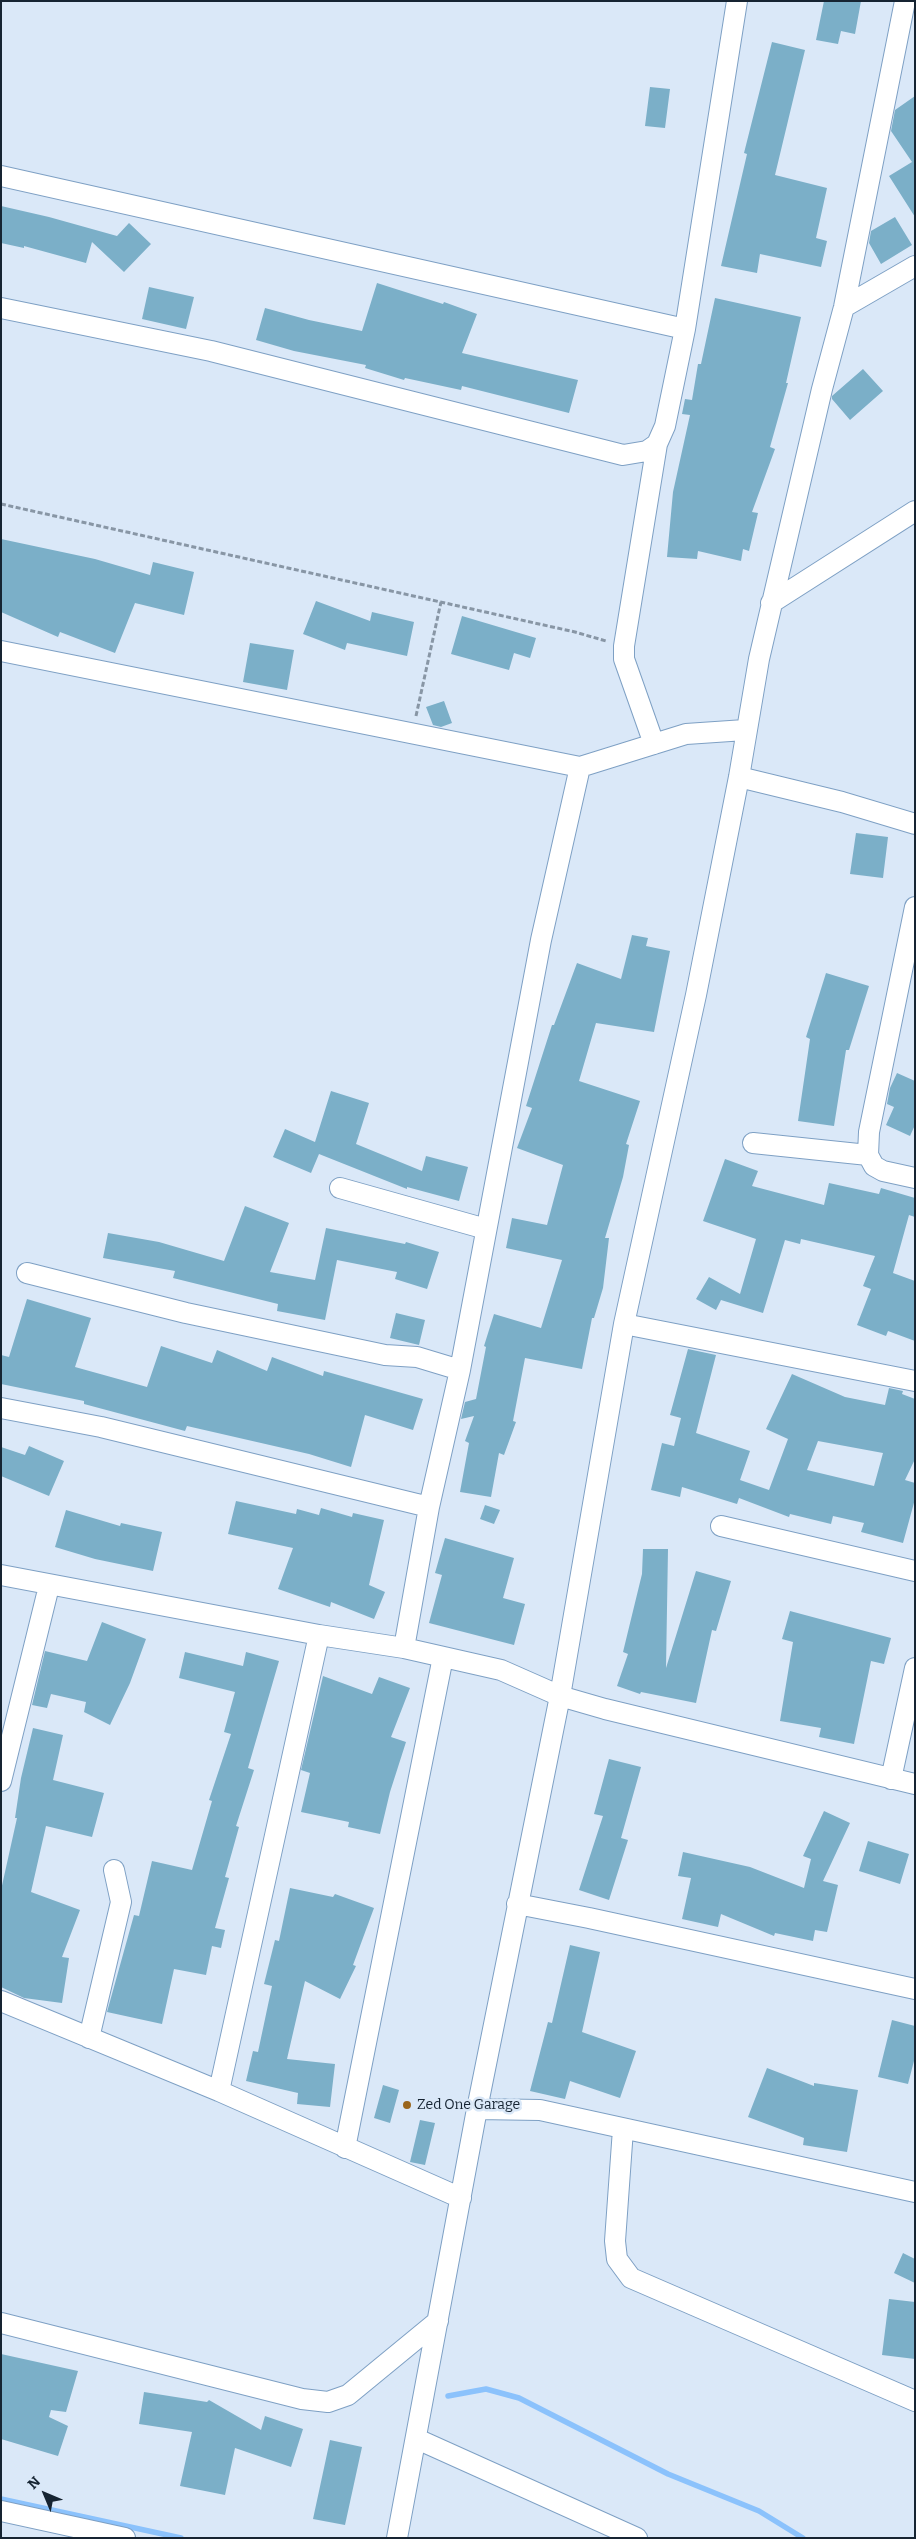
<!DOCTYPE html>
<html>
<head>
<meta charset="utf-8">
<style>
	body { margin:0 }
	#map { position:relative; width:916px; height:2539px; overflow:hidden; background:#dae8f8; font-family:Bitter,serif }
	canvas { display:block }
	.frame { position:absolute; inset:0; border:2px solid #162432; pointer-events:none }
	.north { position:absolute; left:20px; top:2469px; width:50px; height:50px; -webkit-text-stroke:4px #dae8f8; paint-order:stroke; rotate:315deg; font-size:14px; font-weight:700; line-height:20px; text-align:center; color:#162432 }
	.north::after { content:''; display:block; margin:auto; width:18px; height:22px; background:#162432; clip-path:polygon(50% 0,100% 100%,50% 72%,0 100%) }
</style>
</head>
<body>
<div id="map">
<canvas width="916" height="2539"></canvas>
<div class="frame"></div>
<div class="north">N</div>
</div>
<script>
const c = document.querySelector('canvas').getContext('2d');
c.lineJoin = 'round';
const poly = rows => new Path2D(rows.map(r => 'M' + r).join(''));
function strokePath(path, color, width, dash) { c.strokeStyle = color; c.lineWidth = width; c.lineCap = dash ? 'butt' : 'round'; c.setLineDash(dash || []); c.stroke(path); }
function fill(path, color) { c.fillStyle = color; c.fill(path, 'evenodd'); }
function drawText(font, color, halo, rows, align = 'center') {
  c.font = font + ' Bitter,serif'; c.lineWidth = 5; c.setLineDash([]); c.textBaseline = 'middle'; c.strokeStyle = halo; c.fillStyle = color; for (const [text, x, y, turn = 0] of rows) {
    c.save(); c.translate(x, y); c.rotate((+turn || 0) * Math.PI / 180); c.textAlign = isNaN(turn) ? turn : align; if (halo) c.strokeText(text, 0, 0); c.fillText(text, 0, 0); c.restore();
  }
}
strokePath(poly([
	[448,2396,486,2389,519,2398,668,2474,759,2511,803,2538],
	[1,2499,181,2538]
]), '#8bc2fc', 5.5);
fill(poly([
	[824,1,861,1,855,34,841,31,838,44,816,40],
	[772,42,805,50,775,175,827,188,816,238,827,241,821,267,760,254,757,273,721,266,747,154,744,153],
	[650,87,670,89,665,128,645,126],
	[915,96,915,217,889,176,912,162,891,131,895,110],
	[1,206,49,217,117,236,129,223,151,244,124,272,92,242,86,263,24,246,24,248,1,243],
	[895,217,912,245,881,264,869,243,871,231],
	[377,283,443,304,444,302,477,314,462,353,578,380,569,413,462,386,461,390,405,378,404,380,365,368,366,365,294,351,256,340,265,308,309,320,362,331],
	[149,287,194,297,186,329,142,319],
	[715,298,801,317,786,383,788,383,770,447,775,449,752,512,758,513,749,551,743,549,741,561,698,551,697,559,667,557,673,492,690,415,682,414,685,399,692,400,698,364,701,364],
	[863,369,883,391,850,420,832,399,832,396],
	[1,539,95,559,150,575,153,562,194,572,184,615,135,603,115,653,60,632,58,637,1,612],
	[316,601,370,621,372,612,414,622,407,656,347,643,345,650,303,634],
	[462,616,536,638,530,658,514,653,509,670,451,654],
	[250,643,294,650,287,690,243,682],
	[444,701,452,723,441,727,433,725,426,707],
	[856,833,888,837,883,878,850,874],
	[632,935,648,938,646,946,670,951,654,1032,596,1023,579,1081,640,1101,626,1144,629,1145,623,1177,605,1238,609,1238,603,1288,594,1318,592,1318,582,1369,525,1358,513,1421,516,1422,504,1455,499,1453,491,1497,460,1492,469,1443,465,1441,474,1416,461,1419,465,1402,476,1399,486,1347,484,1346,494,1314,541,1328,562,1260,506,1248,512,1218,547,1225,563,1165,517,1148,532,1108,526,1106,552,1025,554,1025,577,963,621,979],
	[826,973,869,986,849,1050,846,1050,834,1126,798,1121,810,1039,806,1037],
	[897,1073,915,1081,915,1125,910,1136,886,1125,894,1107,887,1104,890,1088],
	[331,1091,369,1103,356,1144,422,1171,426,1156,468,1167,459,1201,407,1187,407,1189,319,1154,311,1173,273,1157,285,1129,315,1142],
	[725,1159,758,1171,752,1186,824,1205,829,1183,879,1194,881,1188,915,1198,915,1217,909,1215,893,1273,915,1281,915,1341,888,1331,886,1336,857,1325,871,1289,863,1286,875,1256,801,1239,800,1244,785,1240,763,1313,721,1300,716,1310,696,1299,709,1277,740,1294,756,1239,703,1221],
	[245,1206,289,1223,270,1272,315,1280,326,1228,405,1244,406,1242,439,1252,427,1289,395,1279,397,1272,337,1260,325,1320,277,1311,278,1304,173,1278,175,1271,103,1258,108,1233,159,1242,224,1261],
	[27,1299,91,1318,75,1367,147,1387,161,1346,212,1363,217,1350,267,1371,272,1357,323,1376,324,1371,423,1399,413,1430,365,1415,351,1467,309,1454,187,1426,185,1431,84,1404,84,1401,1,1384,1,1355,9,1357],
	[396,1313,425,1320,419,1345,390,1338],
	[688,1349,716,1355,696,1433,750,1451,740,1480,769,1490,788,1439,766,1429,792,1374,845,1397,885,1405,889,1388,903,1391,902,1394,915,1399,915,1459,905,1480,915,1483,915,1499,903,1543,861,1532,864,1523,833,1516,831,1524,790,1514,789,1517,739,1498,737,1504,682,1487,680,1497,651,1490,662,1443,674,1446,681,1418,670,1415],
	[818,1441,883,1453,874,1486,807,1470],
	[29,1446,64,1461,49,1496,1,1476,1,1447,25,1455],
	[236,1501,296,1514,297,1509,319,1515,321,1508,352,1517,353,1513,384,1520,369,1585,385,1592,374,1619,331,1602,330,1607,278,1589,293,1548,228,1534],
	[485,1505,500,1510,494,1524,480,1519],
	[66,1510,120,1526,121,1523,162,1532,153,1571,95,1559,55,1547],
	[445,1538,514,1558,503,1598,525,1604,514,1645,429,1623,442,1575,435,1573],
	[643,1549,668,1549,666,1668,696,1571,731,1581,716,1631,712,1630,696,1703,641,1692,640,1694,617,1686,628,1654,623,1652,642,1574],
	[790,1611,891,1638,884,1664,871,1661,854,1744,819,1737,821,1728,780,1721,793,1642,782,1639],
	[102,1622,146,1639,130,1683,110,1725,84,1712,86,1702,51,1694,47,1708,32,1705,45,1651,87,1661],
	[185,1652,243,1666,246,1652,279,1661,248,1768,254,1770,236,1826,239,1827,225,1877,229,1878,215,1928,225,1930,221,1948,212,1946,206,1975,174,1969,162,2024,107,2012,134,1915,139,1916,152,1861,192,1870,212,1801,209,1800,231,1734,224,1732,235,1692,179,1678],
	[323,1676,372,1694,379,1677,410,1688,391,1737,406,1742,390,1792,380,1834,348,1827,349,1822,301,1812,310,1773,301,1770],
	[33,1728,63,1735,53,1780,104,1793,92,1837,46,1826,31,1892,80,1910,62,1957,69,1958,62,2003,24,1998,1,1987,1,1890,17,1818,15,1818,21,1778],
	[609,1759,641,1767,621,1838,628,1840,609,1900,579,1890,603,1816,594,1814],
	[824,1811,850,1823,823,1881,838,1885,827,1932,815,1930,813,1941,775,1933,774,1936,721,1914,718,1927,682,1919,691,1878,678,1876,683,1852,750,1867,804,1888,811,1859,803,1856],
	[868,1841,909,1854,900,1884,859,1871],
	[290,1888,333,1897,335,1894,374,1908,353,1965,356,1966,340,1999,305,1981,287,2059,335,2064,330,2107,297,2104,298,2093,246,2081,253,2051,258,2052,272,1986,264,1984,275,1940,279,1941],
	[570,1945,600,1952,582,2032,636,2051,620,2098,570,2081,565,2099,530,2091,548,2022,552,2023],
	[892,2020,915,2026,915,2057,908,2084,878,2077],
	[767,2068,814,2086,814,2083,858,2090,847,2152,803,2145,804,2138,748,2117],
	[383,2085,399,2090,390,2123,374,2118],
	[420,2120,435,2123,425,2165,410,2162],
	[903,2253,915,2259,915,2283,894,2273],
	[889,2299,915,2302,915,2359,882,2355],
	[1,2354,78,2371,66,2412,51,2410,49,2417,68,2426,58,2456,1,2439],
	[144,2392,207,2402,209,2400,261,2430,265,2416,303,2429,291,2467,235,2448,225,2495,180,2486,192,2432,139,2424],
	[330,2440,362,2447,345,2525,313,2519]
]), '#7bafc8');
const street = poly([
	[1,176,685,329],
	[844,307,915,266],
	[1,308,211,351,623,455,647,451,657,444,665,426,685,329,737,1],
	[771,603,915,511],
	[1,651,580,767,686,734,745,730],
	[654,744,624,659,624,646,657,444],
	[580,767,541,940,460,1370,429,1507,404,1648,501,1670,560,1696,605,1709,915,1784],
	[739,777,842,802,915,824],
	[915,907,869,1132,868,1155,874,1166,883,1171,915,1178],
	[753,1143,868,1155],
	[340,1188,486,1229],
	[27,1273,186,1313,385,1355,417,1357,460,1370],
	[624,1324,915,1381],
	[1,1408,101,1427,429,1507],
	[721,1526,915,1571],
	[1,1575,319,1635,404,1648],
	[891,1779,915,1668],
	[1,1781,49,1586],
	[517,1904,589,1918,915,1989],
	[1,2001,219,2091,461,2198],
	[89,2038,121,1902,114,1870],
	[219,2091,319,1635],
	[477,2109,540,2110,915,2192],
	[623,2129,615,2241,617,2259,631,2278,915,2401],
	[345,2148,443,1657],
	[1,2323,302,2399,328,2402,348,2395,438,2321],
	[417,2439,637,2538],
	[1,2511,125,2538],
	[397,2538,477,2109,560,1696,624,1324,696,995,739,777,759,659,822,389,844,307,905,1]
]);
strokePath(street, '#7ea0c4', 22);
strokePath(poly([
	[1,504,575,632,606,641],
	[416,716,441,602]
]), '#8896a5', 3, [5, 2.5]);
strokePath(street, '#fff', 20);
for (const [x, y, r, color] of [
	[407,2105,5,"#9a661d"]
]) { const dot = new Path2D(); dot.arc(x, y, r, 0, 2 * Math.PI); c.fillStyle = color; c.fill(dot); strokePath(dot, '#dae8f8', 2); }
drawText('14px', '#162432', '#dae8f8', [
	["Zed One Garage",417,2105]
], 'left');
</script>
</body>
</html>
